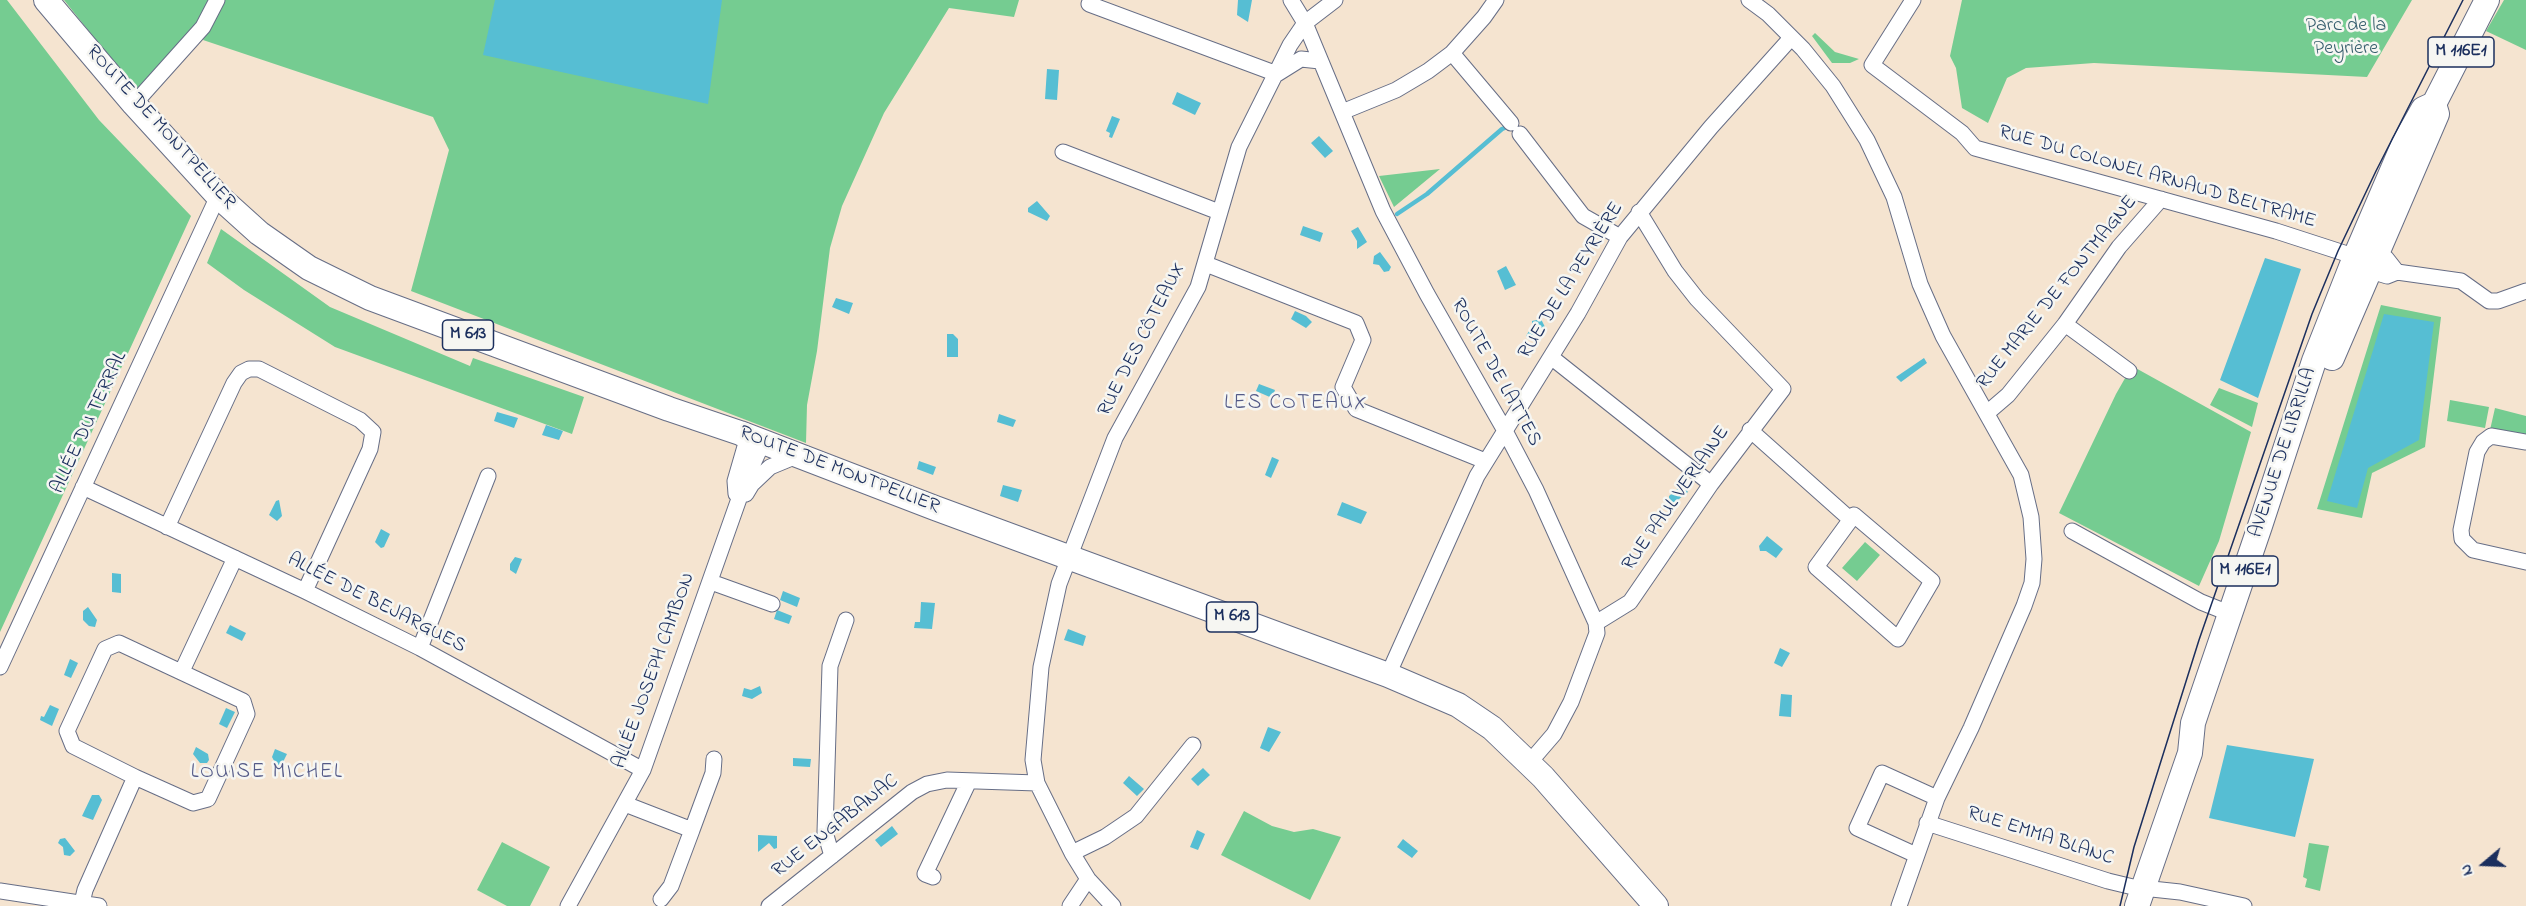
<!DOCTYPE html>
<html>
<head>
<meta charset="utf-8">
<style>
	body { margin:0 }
	#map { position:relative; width:2526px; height:906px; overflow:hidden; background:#f5e4d0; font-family:"Indie Flower",sans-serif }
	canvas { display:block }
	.north { position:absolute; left:2454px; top:834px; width:60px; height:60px; -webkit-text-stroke:4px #f6f6f2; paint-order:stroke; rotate:251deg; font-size:16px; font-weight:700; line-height:24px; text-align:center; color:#1b2f5e }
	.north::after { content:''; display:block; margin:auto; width:21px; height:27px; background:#1b2f5e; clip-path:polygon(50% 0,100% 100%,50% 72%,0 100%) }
</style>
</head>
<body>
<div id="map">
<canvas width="2526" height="906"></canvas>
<div class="north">N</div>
</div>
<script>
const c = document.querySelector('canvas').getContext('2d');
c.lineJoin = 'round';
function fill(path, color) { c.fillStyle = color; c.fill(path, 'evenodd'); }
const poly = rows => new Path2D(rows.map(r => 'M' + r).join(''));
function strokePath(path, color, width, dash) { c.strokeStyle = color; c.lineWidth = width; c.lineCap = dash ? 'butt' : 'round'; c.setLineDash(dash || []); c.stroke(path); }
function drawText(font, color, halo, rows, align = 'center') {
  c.font = font + ' "Indie Flower",sans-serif'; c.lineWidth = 5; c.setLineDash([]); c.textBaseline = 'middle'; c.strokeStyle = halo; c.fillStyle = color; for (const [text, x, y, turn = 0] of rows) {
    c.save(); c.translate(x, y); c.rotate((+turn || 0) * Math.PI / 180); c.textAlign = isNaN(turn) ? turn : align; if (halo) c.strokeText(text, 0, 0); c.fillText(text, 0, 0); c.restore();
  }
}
fill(poly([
	[0,0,7,0,99,120,191,216,0,632],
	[64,0,210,0,199,26,139,94],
	[222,0,1019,0,1014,17,949,8,884,113,842,206,830,248,817,351,807,405,806,443,411,291,449,150,433,117,203,40],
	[1962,0,2412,0,2367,77,2094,63,2026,68,2007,78,1988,123,1962,108,1956,68,1950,56],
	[2504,0,2526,0,2526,50,2486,31],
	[1815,33,1835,52,1859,59,1850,63,1832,63,1812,36],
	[1440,169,1394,207,1379,176],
	[221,229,330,307,470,366,473,358,584,397,572,434,335,347,244,290,207,263],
	[2381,305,2441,317,2425,447,2372,473,2362,518,2317,509],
	[2132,366,2251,432,2219,541,2199,586,2059,513,2116,394],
	[2219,388,2258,403,2252,427,2210,405],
	[2450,400,2489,407,2485,428,2447,421],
	[2495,408,2526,416,2526,437,2490,430],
	[1865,542,1880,555,1857,581,1842,568],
	[1244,811,1272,826,1294,832,1313,829,1341,837,1310,900,1221,855],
	[502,842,550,867,530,906,507,906,477,890],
	[2309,843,2329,846,2320,891,2305,887,2307,879,2303,877]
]), '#75cc91');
fill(poly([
	[495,0,722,0,708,104,483,55],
	[1238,0,1252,0,1248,22,1237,15],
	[1047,69,1059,70,1057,100,1045,99],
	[1177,92,1201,103,1195,115,1172,104],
	[1112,116,1120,119,1112,138,1109,137,1110,133,1106,131],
	[1319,136,1333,151,1325,158,1311,143],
	[1037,201,1050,216,1047,221,1028,212,1028,208],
	[1303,226,1323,233,1320,242,1300,235],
	[1358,227,1367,242,1357,249,1357,241,1351,231],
	[1380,252,1391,267,1389,271,1384,272,1379,265,1373,264,1374,256],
	[2265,258,2301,269,2258,398,2220,380],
	[1506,266,1516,285,1505,290,1497,271],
	[836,298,853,303,849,314,832,307],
	[1295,311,1306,316,1312,322,1306,328,1291,319],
	[2384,314,2434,322,2419,440,2368,468,2357,508,2327,501],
	[1541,319,1546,329,1541,332,1536,343,1526,336,1532,326,1532,321],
	[947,334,953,334,958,339,958,357,947,357],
	[1924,358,1927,363,1901,382,1896,377],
	[1259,384,1275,390,1272,398,1256,391],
	[497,412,518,418,514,428,494,421],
	[999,414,1016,420,1013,427,997,422],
	[546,425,563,431,559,440,542,435],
	[1272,457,1279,460,1271,478,1265,475],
	[919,461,936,467,933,475,917,469],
	[1003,485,1022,490,1018,502,1000,496],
	[1682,485,1688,492,1674,503,1669,502,1669,496],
	[279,500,282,516,277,521,269,515,276,501],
	[1342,502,1367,512,1361,524,1337,515],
	[381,529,390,534,384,547,381,548,375,542],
	[1767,536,1783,549,1776,558,1766,551,1760,551,1759,546],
	[515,557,522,559,516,574,510,570,510,564],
	[112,573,121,574,121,593,112,592],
	[783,591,800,598,797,607,780,600],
	[921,602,935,603,932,629,914,628,915,622,920,622],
	[88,607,97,620,95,627,89,626,83,620,83,611],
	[777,610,792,616,789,624,774,619],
	[230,625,246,633,242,641,226,633],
	[1068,629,1086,636,1083,646,1064,640],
	[1780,648,1790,653,1782,667,1774,663],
	[70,659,78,663,71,678,64,675],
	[760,686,762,693,752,699,742,696,744,688,751,690],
	[1781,694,1792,695,1791,717,1779,716],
	[50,705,59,709,52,726,40,720,41,716,44,717],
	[226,708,235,712,227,728,219,724],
	[1268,727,1281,732,1269,752,1260,748],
	[2227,745,2314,759,2295,837,2209,818],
	[196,747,208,754,209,760,207,763,200,763,193,754],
	[275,749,287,754,279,770,272,757],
	[793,758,811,759,810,767,793,766],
	[1203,768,1210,775,1198,786,1191,779],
	[1129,776,1144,789,1137,796,1123,783],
	[92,795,99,795,102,800,93,820,82,816],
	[892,826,898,834,881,847,875,840],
	[1197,830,1205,834,1198,850,1190,847],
	[758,835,777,836,777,848,774,849,769,843,758,852],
	[65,838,75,851,70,856,64,855,63,847,58,843,60,839],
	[1403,839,1418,851,1412,858,1397,847]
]), '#56bed3');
strokePath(poly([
	[1397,214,1427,194,1502,129,1507,127]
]), '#56bed3', 4.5);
const minor = poly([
	[1291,0,1305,23,1383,211,1427,294,1504,429,1536,490,1596,623,1597,633,1571,702,1554,734,1529,763],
	[1749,0,1768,14,1803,49,1833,86,1867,140,1894,197,1920,284,1943,336,2021,475,2031,517,2034,559,2032,583,2024,606,1971,728,1937,798,1899,906],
	[1913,0,1872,65,1962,133,1975,148,2276,231,2347,254],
	[1089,4,1277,74,1301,59,1320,61],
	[1452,53,1511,123],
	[134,104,203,27,217,0],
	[1342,112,1396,90,1428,71,1452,53,1484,17,1496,0],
	[1520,134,1583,216,1620,237],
	[1063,152,1219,212],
	[2380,258,2386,258,2397,272,2387,276,2374,272,2372,263,2380,258],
	[1206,264,1356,323,1363,340,1343,387,1356,409,1485,461],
	[2397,272,2461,281,2489,301,2498,301,2526,291],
	[2065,324,2129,371],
	[1551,357,1711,484],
	[1987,413,2008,395,2065,324,2119,247,2161,199],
	[1750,430,1851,520],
	[2526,442,2491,436,2483,442,2477,452,2461,530,2462,539,2473,550,2526,562],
	[83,487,305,591,420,648,643,770],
	[736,494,735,481,748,436],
	[746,494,752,484,770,467,799,455],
	[1854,515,1932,581,1898,639,1816,567,1854,515],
	[167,527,234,383,241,373,249,369,259,369,360,420,373,432,370,449,305,591],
	[2072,531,2201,602,2221,610],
	[711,582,772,604],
	[1596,623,1630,602,1711,484,1783,389,1697,299,1675,271,1639,212],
	[420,648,488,476],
	[0,667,218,196],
	[182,671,235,558],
	[1388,675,1477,476,1578,313,1620,237,1711,127,1791,38],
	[625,804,692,830,671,886,661,899],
	[1927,823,2108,881,2133,887,2180,892,2244,906],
	[692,830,713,773,714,759],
	[1072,853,1105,837,1136,816,1193,745],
	[1916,855,1857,828,1882,773,1937,798],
	[832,856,825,832,830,666,846,620],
	[933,877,925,874,969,781],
	[0,891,99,906],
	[82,903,85,890,135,777,193,803,208,799,247,714,243,701,119,643,105,649,67,731,73,746,135,777],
	[568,906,643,770,746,479,763,442],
	[769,906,912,792,927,784,947,780,1037,783],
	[1070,906,1088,879],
	[1113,906,1088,879,1072,853,1037,783,1033,760,1041,667,1059,584,1115,438,1198,287,1239,147,1290,45,1305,23,1335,0]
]);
const primary = poly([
	[46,0,134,104,218,196,259,233,309,268,370,298,669,409,740,433,935,508,1388,675,1458,705,1492,728,1543,777,1656,906],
	[2332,358,2437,114,2434,104],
	[2137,906,2190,753,2193,723,2199,705,2260,526,2314,361,2355,257,2404,143,2423,109,2434,104,2487,0]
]);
strokePath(minor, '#676e86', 17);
strokePath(primary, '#676e86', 26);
strokePath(minor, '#fff', 15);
strokePath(primary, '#fff', 24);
strokePath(poly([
	[2120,906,2134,847,2199,640,2312,314,2338,251,2376,171,2463,0]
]), '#1b2f5e', 1.5);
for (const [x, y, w] of [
	[2461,52,66],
	[468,335,51],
	[2245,571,66],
	[1232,617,51]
]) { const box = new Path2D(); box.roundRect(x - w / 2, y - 15, w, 30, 4.5); c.fillStyle = '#f6f6f2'; c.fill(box); strokePath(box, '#1b2f5e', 1.5); }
drawText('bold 18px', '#1b2f5e', null, [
	["M 116E1",2461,52],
	["M 613",468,335],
	["M 116E1",2245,571],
	["M 613",1232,617]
]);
drawText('20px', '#365e6d', '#f6f6f2', [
	["Parc de la",2346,27],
	["Peyrière",2346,50]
]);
drawText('20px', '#1b2f5e', '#f6f6f2', [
	["ROUTE DE MONTPELLIER",160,128,48],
	["RUE DU COLONEL ARNAUD BELTRAME",2157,178,16],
	["RUE DE LA PEYRIÈRE",1572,281,-58],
	["RUE MARIE DE FONTMAGNE",2058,293,-51],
	["RUE DES CÔTEAUX",1143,340,-63],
	["ROUTE DE LATTES",1495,373,61],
	["ALLÉE DU TERRAL",90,423,-65],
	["AVENUE DE LIBRILLA",2284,453,-72],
	["ROUTE DE MONTPELLIER",839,471,21],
	["RUE PAUL VERLAINE",1677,499,-55],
	["ALLÉE DE BEJARGUES",376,604,27],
	["ALLÉE JOSEPH CAMBON",655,671,-70],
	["RUE ENGABANAC",836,827,-38],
	["RUE EMMA BLANC",2040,837,18]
]);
c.letterSpacing = '1.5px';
drawText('21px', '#545a87', '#f6f6f2', [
	["LES COTEAUX",1296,405],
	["LOUISE MICHEL",267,774]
]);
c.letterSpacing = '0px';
</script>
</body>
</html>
